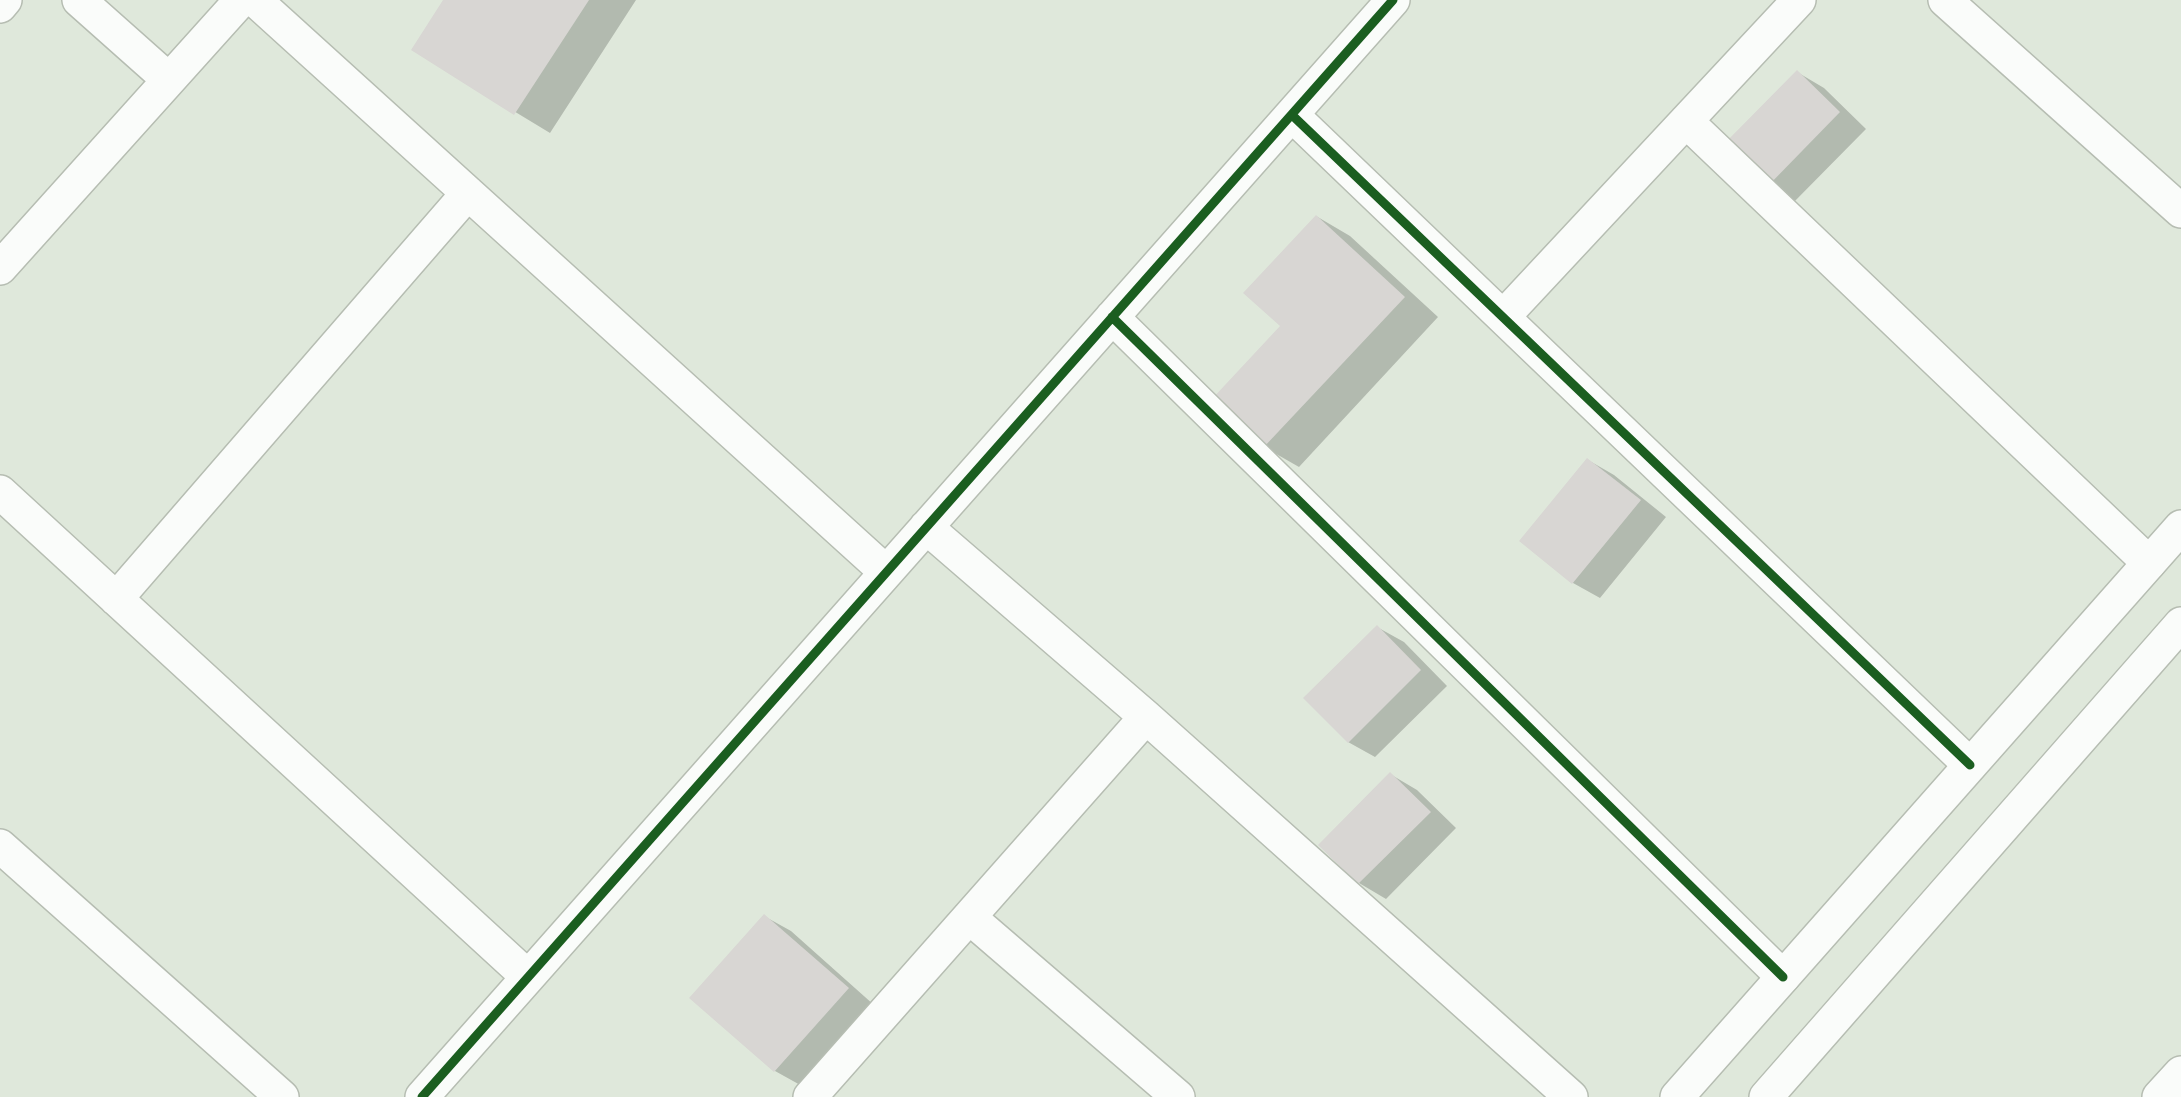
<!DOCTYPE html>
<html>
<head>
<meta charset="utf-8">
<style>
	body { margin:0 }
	canvas { display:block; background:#dfe8db }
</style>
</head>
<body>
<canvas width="2181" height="1097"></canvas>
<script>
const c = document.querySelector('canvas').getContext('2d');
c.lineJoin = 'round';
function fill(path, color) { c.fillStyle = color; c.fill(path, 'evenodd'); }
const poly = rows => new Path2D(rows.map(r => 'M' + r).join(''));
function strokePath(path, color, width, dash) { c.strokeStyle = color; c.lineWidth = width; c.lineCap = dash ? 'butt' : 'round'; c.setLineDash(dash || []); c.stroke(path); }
fill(poly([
	[445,0,636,0,550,133,413,50],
	[1797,72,1824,88,1866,129,1792,204,1766,188],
	[1316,216,1350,236,1438,317,1299,467,1264,447],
	[1588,460,1614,475,1666,517,1600,598,1573,583],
	[1377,627,1404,642,1447,686,1375,757,1348,742],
	[1390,774,1417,790,1456,828,1386,899,1359,883,1320,845],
	[764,916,791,931,874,1005,802,1086,775,1071]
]), '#0003');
fill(poly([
	[443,0,589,0,514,115,411,50],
	[1797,70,1840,112,1765,189,1721,147],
	[1316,215,1405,297,1263,448,1211,400,1280,326,1243,293],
	[1587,458,1641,500,1572,584,1519,541],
	[1377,625,1421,670,1348,743,1303,698],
	[1390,772,1431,812,1358,884,1318,845],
	[764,914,849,988,774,1072,689,998]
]), '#d8d6d3');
const minor = poly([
	[79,0,169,80],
	[255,0,886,572],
	[1945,0,2181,211],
	[0,6,5,0],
	[1292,115,1970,765],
	[1686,121,2149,563],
	[0,268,241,0],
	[1112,317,1783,977],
	[1503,317,1799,0],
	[0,492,528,977],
	[926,527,1146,717,1571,1097],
	[116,599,468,193],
	[0,846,282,1097],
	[969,917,1178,1097],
	[422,1097,1393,0],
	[810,1097,1146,717],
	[2159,1097,2181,1073]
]);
const tertiary = poly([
	[1677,1097,2181,527],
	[1766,1097,2181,624]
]);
strokePath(minor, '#b6bdb2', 36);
strokePath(tertiary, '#b6bdb2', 36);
strokePath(minor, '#fafcfa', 33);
strokePath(tertiary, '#fafcfa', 33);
strokePath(poly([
	[1292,115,1970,765],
	[1112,317,1783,977],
	[422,1097,1393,0]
]), '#1b5e20', 9);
</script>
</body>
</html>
